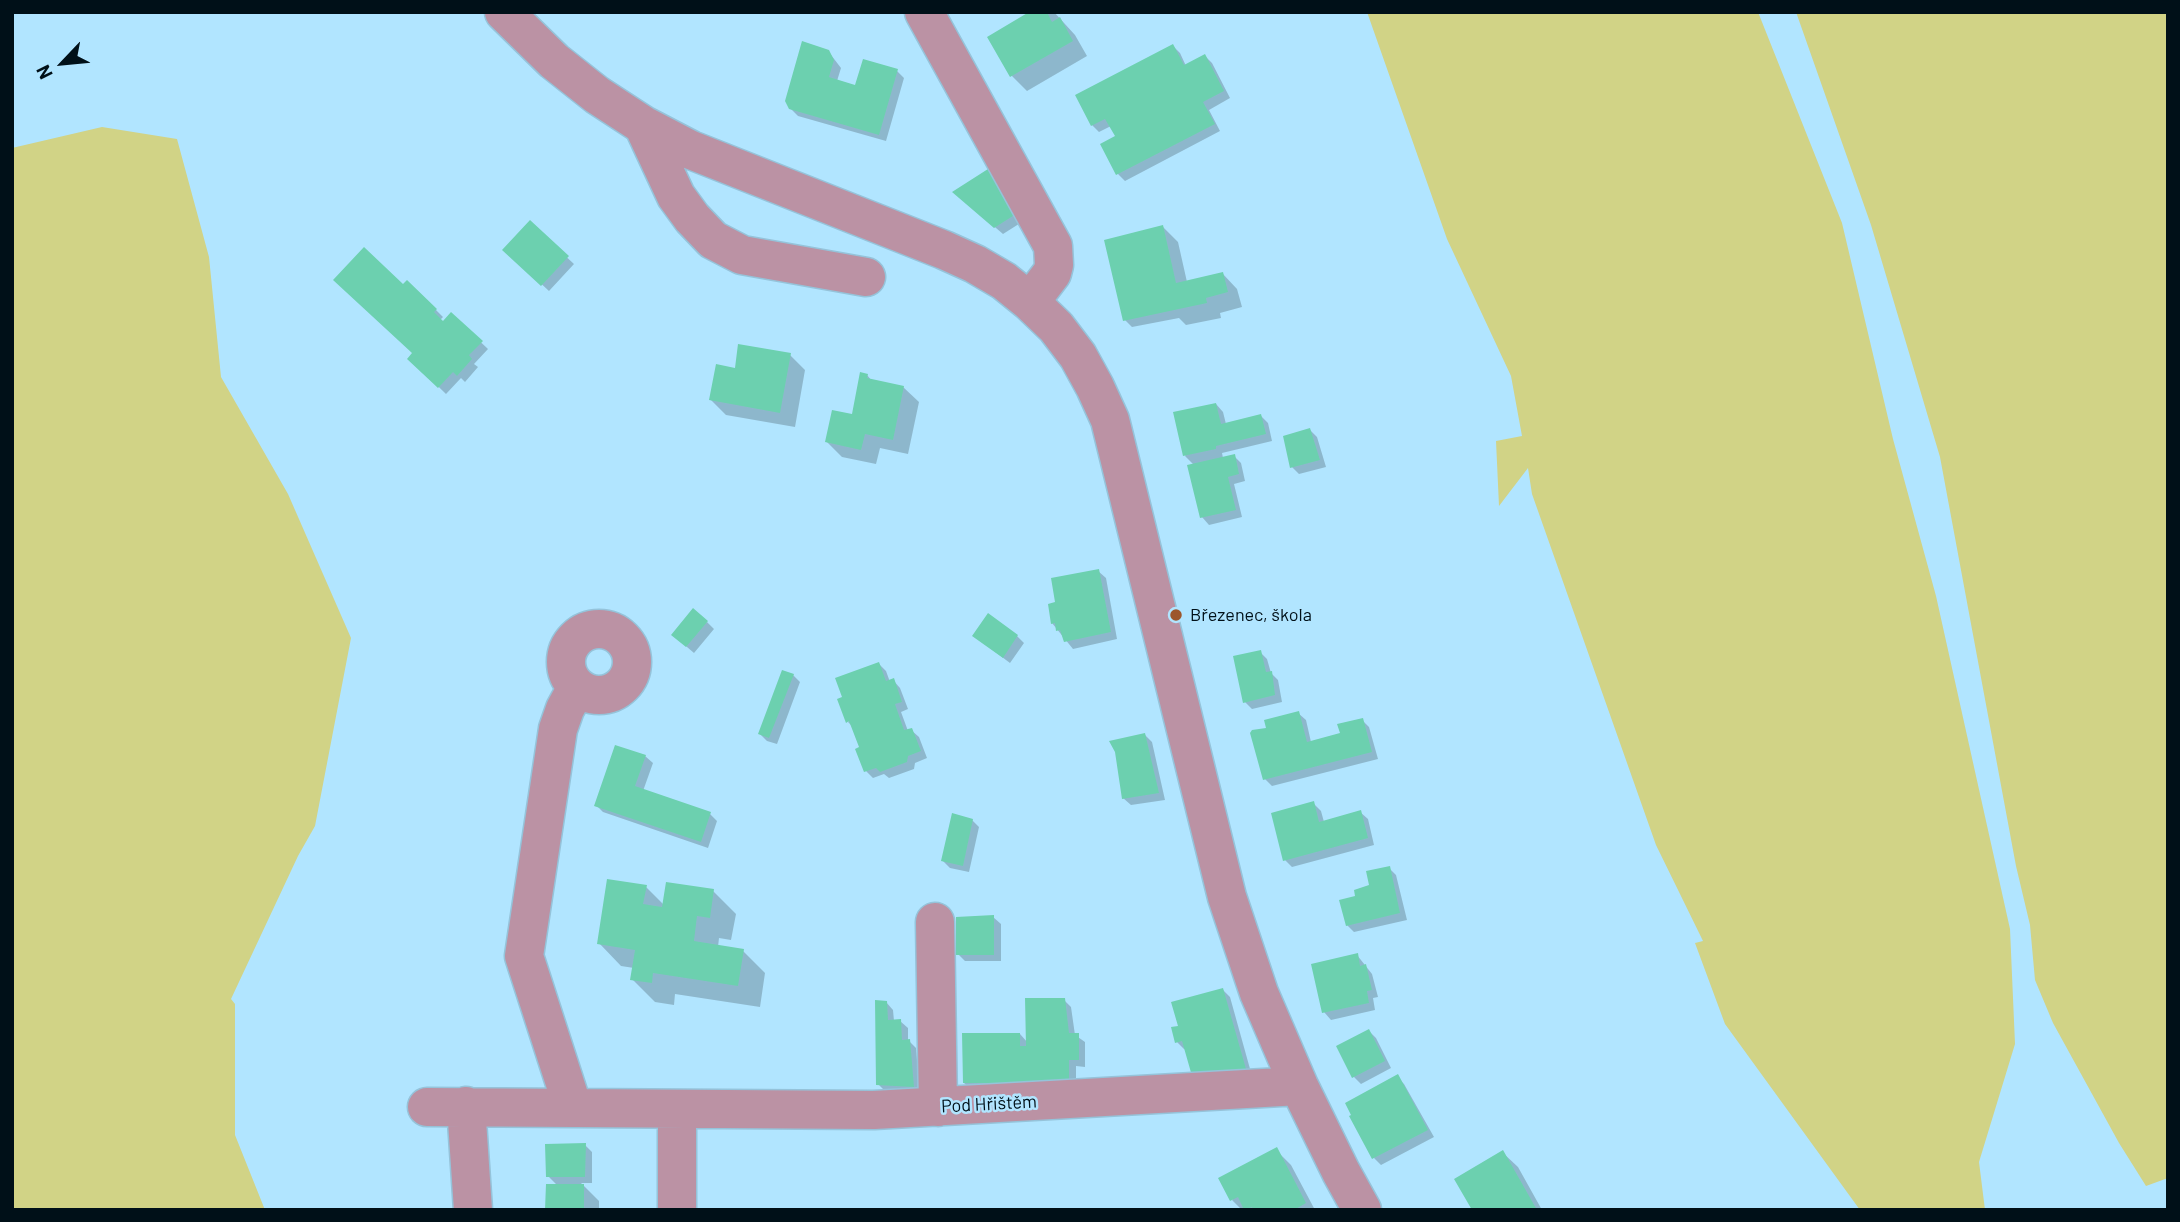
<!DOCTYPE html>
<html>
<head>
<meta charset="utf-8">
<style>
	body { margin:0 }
	#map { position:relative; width:2180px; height:1222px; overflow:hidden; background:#b1e5ff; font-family:Barlow,sans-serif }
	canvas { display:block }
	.frame { position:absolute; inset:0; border:14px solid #001018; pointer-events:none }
	.north { position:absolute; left:28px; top:28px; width:70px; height:70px; -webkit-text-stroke:5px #b1e5ff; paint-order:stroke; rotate:244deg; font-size:19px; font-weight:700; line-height:28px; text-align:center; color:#001018 }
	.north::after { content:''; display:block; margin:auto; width:24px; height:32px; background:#001018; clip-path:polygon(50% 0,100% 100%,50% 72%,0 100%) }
</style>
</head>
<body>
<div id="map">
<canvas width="2180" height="1222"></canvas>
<div class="frame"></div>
<div class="north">N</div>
</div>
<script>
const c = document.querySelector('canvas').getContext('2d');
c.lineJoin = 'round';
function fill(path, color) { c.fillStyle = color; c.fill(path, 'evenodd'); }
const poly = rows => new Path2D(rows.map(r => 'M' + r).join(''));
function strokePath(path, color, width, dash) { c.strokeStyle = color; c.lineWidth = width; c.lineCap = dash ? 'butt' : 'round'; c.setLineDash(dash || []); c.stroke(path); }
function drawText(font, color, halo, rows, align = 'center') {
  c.font = font + ' Barlow,sans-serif'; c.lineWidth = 5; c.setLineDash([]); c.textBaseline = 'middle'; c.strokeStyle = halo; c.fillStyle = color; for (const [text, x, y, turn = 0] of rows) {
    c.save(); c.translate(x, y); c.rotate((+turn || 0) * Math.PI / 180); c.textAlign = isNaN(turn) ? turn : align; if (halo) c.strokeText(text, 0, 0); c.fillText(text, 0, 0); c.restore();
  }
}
fill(poly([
	[1367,12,1758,12,1842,223,1893,439,1936,596,2010,929,2015,1044,1979,1162,1985,1210,1860,1210,1725,1024,1695,943,1703,941,1656,845,1532,494,1528,468,1499,506,1496,441,1522,436,1511,376,1447,239],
	[1796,12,2168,12,2168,1178,2146,1186,2119,1143,2053,1023,2035,980,2030,925,2016,866,1940,457,1871,225],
	[102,127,177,139,209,257,221,377,288,494,351,638,315,826,298,856,231,999,235,1004,235,1135,265,1210,12,1210,12,148]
]), '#d1d386');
fill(poly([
	[1033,12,1054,12,1075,35,1087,56,1027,91,1012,76,990,38],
	[1173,46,1180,53,1186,66,1205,56,1212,63,1230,98,1209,110,1220,131,1125,181,1118,174,1103,145,1117,137,1111,126,1099,132,1092,125],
	[828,51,841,68,837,81,856,87,897,71,904,78,886,141,798,116,790,108],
	[988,171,995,178,1022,222,1003,234,961,198],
	[530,223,574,264,549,291,505,250],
	[1163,227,1178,242,1187,282,1222,273,1237,289,1242,307,1220,313,1221,318,1186,325,1179,318,1132,327,1125,320],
	[404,286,436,310,443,317,440,320,443,324,451,314,488,349,474,364,478,367,465,382,461,378,446,394,410,359,415,354],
	[790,355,805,370,795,427,726,415,711,400,736,370],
	[867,375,872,381,903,387,919,402,908,454,880,448,876,464,842,457,827,442,853,416],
	[1216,404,1223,412,1226,424,1261,416,1268,423,1272,441,1222,453,1223,458,1234,456,1241,463,1245,481,1234,484,1242,517,1209,525,1202,517,1194,465,1185,456],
	[1310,430,1317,437,1326,467,1299,474,1292,467],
	[1098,571,1106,578,1117,639,1073,649,1052,623],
	[707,622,714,629,694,653,680,641],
	[974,636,1017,636,1024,643,1010,663],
	[1260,652,1267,659,1271,673,1278,680,1282,702,1252,709,1245,702],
	[879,664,886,671,890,682,893,680,900,688,908,709,901,712,908,731,911,730,919,737,927,758,915,763,914,769,889,778,884,774,873,778,866,771,862,748,854,728,848,722],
	[793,675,800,682,777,744,767,741,760,734],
	[1298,713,1306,720,1311,742,1342,735,1362,720,1369,727,1378,759,1272,786,1265,779],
	[1145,735,1152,742,1165,800,1131,805,1123,798],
	[645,756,653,763,643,791,710,814,717,821,708,848,603,812,596,805],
	[1313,803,1321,811,1324,822,1360,812,1368,819,1374,845,1292,867,1285,860],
	[972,820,979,827,969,872,950,868,943,861],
	[1389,868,1396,875,1407,920,1354,932,1347,925,1357,897,1371,887],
	[646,887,664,905,713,891,736,914,731,940,719,938,718,947,743,951,765,973,760,1007,675,994,674,1005,655,1002,632,979,634,968,621,966,599,943],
	[993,917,1001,924,1001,961,965,961,958,954],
	[1357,955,1372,974,1378,997,1373,998,1375,1010,1331,1020,1324,1012],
	[1223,990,1230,997,1252,1076,1184,1049,1177,1042,1180,1027],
	[1064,1000,1071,1007,1075,1035,1085,1042,1085,1067,1076,1066,1076,1090,972,1090,964,1083,1020,1034,1028,1043],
	[886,1002,893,1010,894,1021,900,1021,908,1028,908,1040,916,1048,920,1094,885,1091,878,1084],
	[1369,1031,1376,1038,1391,1068,1361,1084,1354,1077],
	[1397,1077,1404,1084,1434,1137,1381,1165,1374,1158],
	[585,1145,592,1152,592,1183,581,1183,599,1201,599,1210,547,1210,558,1186,548,1176],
	[1276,1150,1291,1165,1315,1210,1242,1210,1232,1200],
	[1503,1153,1518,1167,1542,1210,1474,1210]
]), '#0003');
fill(poly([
	[1029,12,1047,12,1052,22,1060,17,1073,41,1010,77,987,37],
	[802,41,829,50,834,60,829,77,855,85,863,59,898,69,879,135,789,109,785,101],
	[1173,44,1184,65,1205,54,1224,91,1203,102,1215,124,1116,175,1100,144,1115,136,1105,119,1091,126,1075,95],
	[988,169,1016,214,994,228,952,192],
	[530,220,569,256,541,286,502,250],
	[1163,225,1176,283,1223,272,1228,292,1206,298,1207,303,1123,321,1104,240],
	[364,247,403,284,407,280,437,309,434,312,443,321,451,312,483,341,469,355,472,359,457,376,453,372,438,388,407,359,412,353,333,280],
	[738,344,791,353,780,413,709,400,716,364,735,368],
	[860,372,868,374,867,378,904,386,893,440,865,434,861,450,825,442,832,410,852,414],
	[1216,403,1221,424,1261,414,1266,434,1216,446,1216,449,1183,456,1173,412],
	[1310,428,1320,460,1290,468,1283,436],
	[1235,454,1239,474,1228,477,1236,510,1200,518,1187,465],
	[1099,569,1111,632,1064,642,1060,630,1056,631,1055,623,1051,624,1048,604,1055,602,1051,578],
	[693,608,708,621,686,647,671,635],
	[988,613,1018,635,1003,658,972,636],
	[1261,650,1266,672,1272,671,1275,695,1243,703,1233,656],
	[879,662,886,681,894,678,902,702,895,704,904,730,912,728,921,751,908,756,907,762,880,772,876,768,864,772,855,749,859,747,849,721,846,723,837,699,842,697,835,678],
	[782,670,794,674,769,738,758,734],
	[1299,711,1307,742,1340,733,1337,724,1363,718,1372,752,1263,780,1250,733,1252,730,1266,728,1264,720],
	[1145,733,1159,793,1122,799,1115,752,1109,741],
	[615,745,646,755,635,786,711,812,701,842,594,806],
	[1314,801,1319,822,1361,810,1368,838,1283,861,1271,813],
	[952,813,973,819,963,866,941,861],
	[1390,866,1400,913,1346,926,1339,900,1355,896,1354,890,1369,885,1366,871],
	[607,879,647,885,643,904,662,907,666,882,714,889,710,918,697,916,694,941,744,949,738,986,653,973,652,983,630,980,635,950,597,944],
	[994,915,994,955,956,955,956,917],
	[1358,953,1360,966,1366,964,1372,990,1367,991,1369,1003,1322,1013,1311,964],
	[1223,988,1246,1069,1194,1083,1182,1041,1175,1043,1171,1027,1178,1026,1171,1002],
	[1025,998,1065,998,1069,1033,1079,1033,1079,1060,1069,1060,1069,1083,963,1083,962,1033,1020,1033,1020,1046,1026,1046],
	[875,1000,887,1001,888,1020,901,1019,902,1040,910,1039,914,1087,876,1085],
	[1369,1029,1385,1061,1352,1078,1336,1046],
	[1398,1074,1428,1130,1372,1159,1349,1116,1351,1115,1345,1103],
	[586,1143,585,1177,546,1177,545,1144],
	[1277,1147,1306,1203,1294,1210,1253,1210,1252,1207,1244,1210,1238,1197,1230,1201,1218,1178],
	[1503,1150,1537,1210,1472,1210,1454,1179],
	[546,1184,584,1184,584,1210,545,1210]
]), '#6cd0af');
const minor = poly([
	[504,12,554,61,597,95,643,125,691,150,944,250,975,264,1004,281,1030,302,1056,327,1078,356,1095,387,1110,420,1227,897,1259,993,1299,1086,1341,1172,1362,1210],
	[924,12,1053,246,1054,265,1052,273,1030,302],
	[643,125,676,196,692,218,713,240,742,255,866,277],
	'566 662a33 33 0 1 1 66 0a33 33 0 1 1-66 0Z',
	[935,922,938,1107],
	[466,1106,473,1210],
	[427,1107,874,1110,1299,1086],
	[573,1108,524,956,558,729,565,709,577,687],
	[677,1210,677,1109]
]);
strokePath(minor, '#95c3da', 41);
strokePath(minor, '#bb92a4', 38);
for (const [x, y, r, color] of [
	[1176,615,7,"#9c562c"]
]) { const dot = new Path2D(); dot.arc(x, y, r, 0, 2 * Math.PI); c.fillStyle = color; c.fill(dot); strokePath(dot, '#b1e5ff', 2.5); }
drawText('18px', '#001018', '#b1e5ff', [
	["Březenec, škola",1190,615]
], 'left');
drawText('18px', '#001018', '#b1e5ff', [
	["Pod Hřištěm",989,1104,-3]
]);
</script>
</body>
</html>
